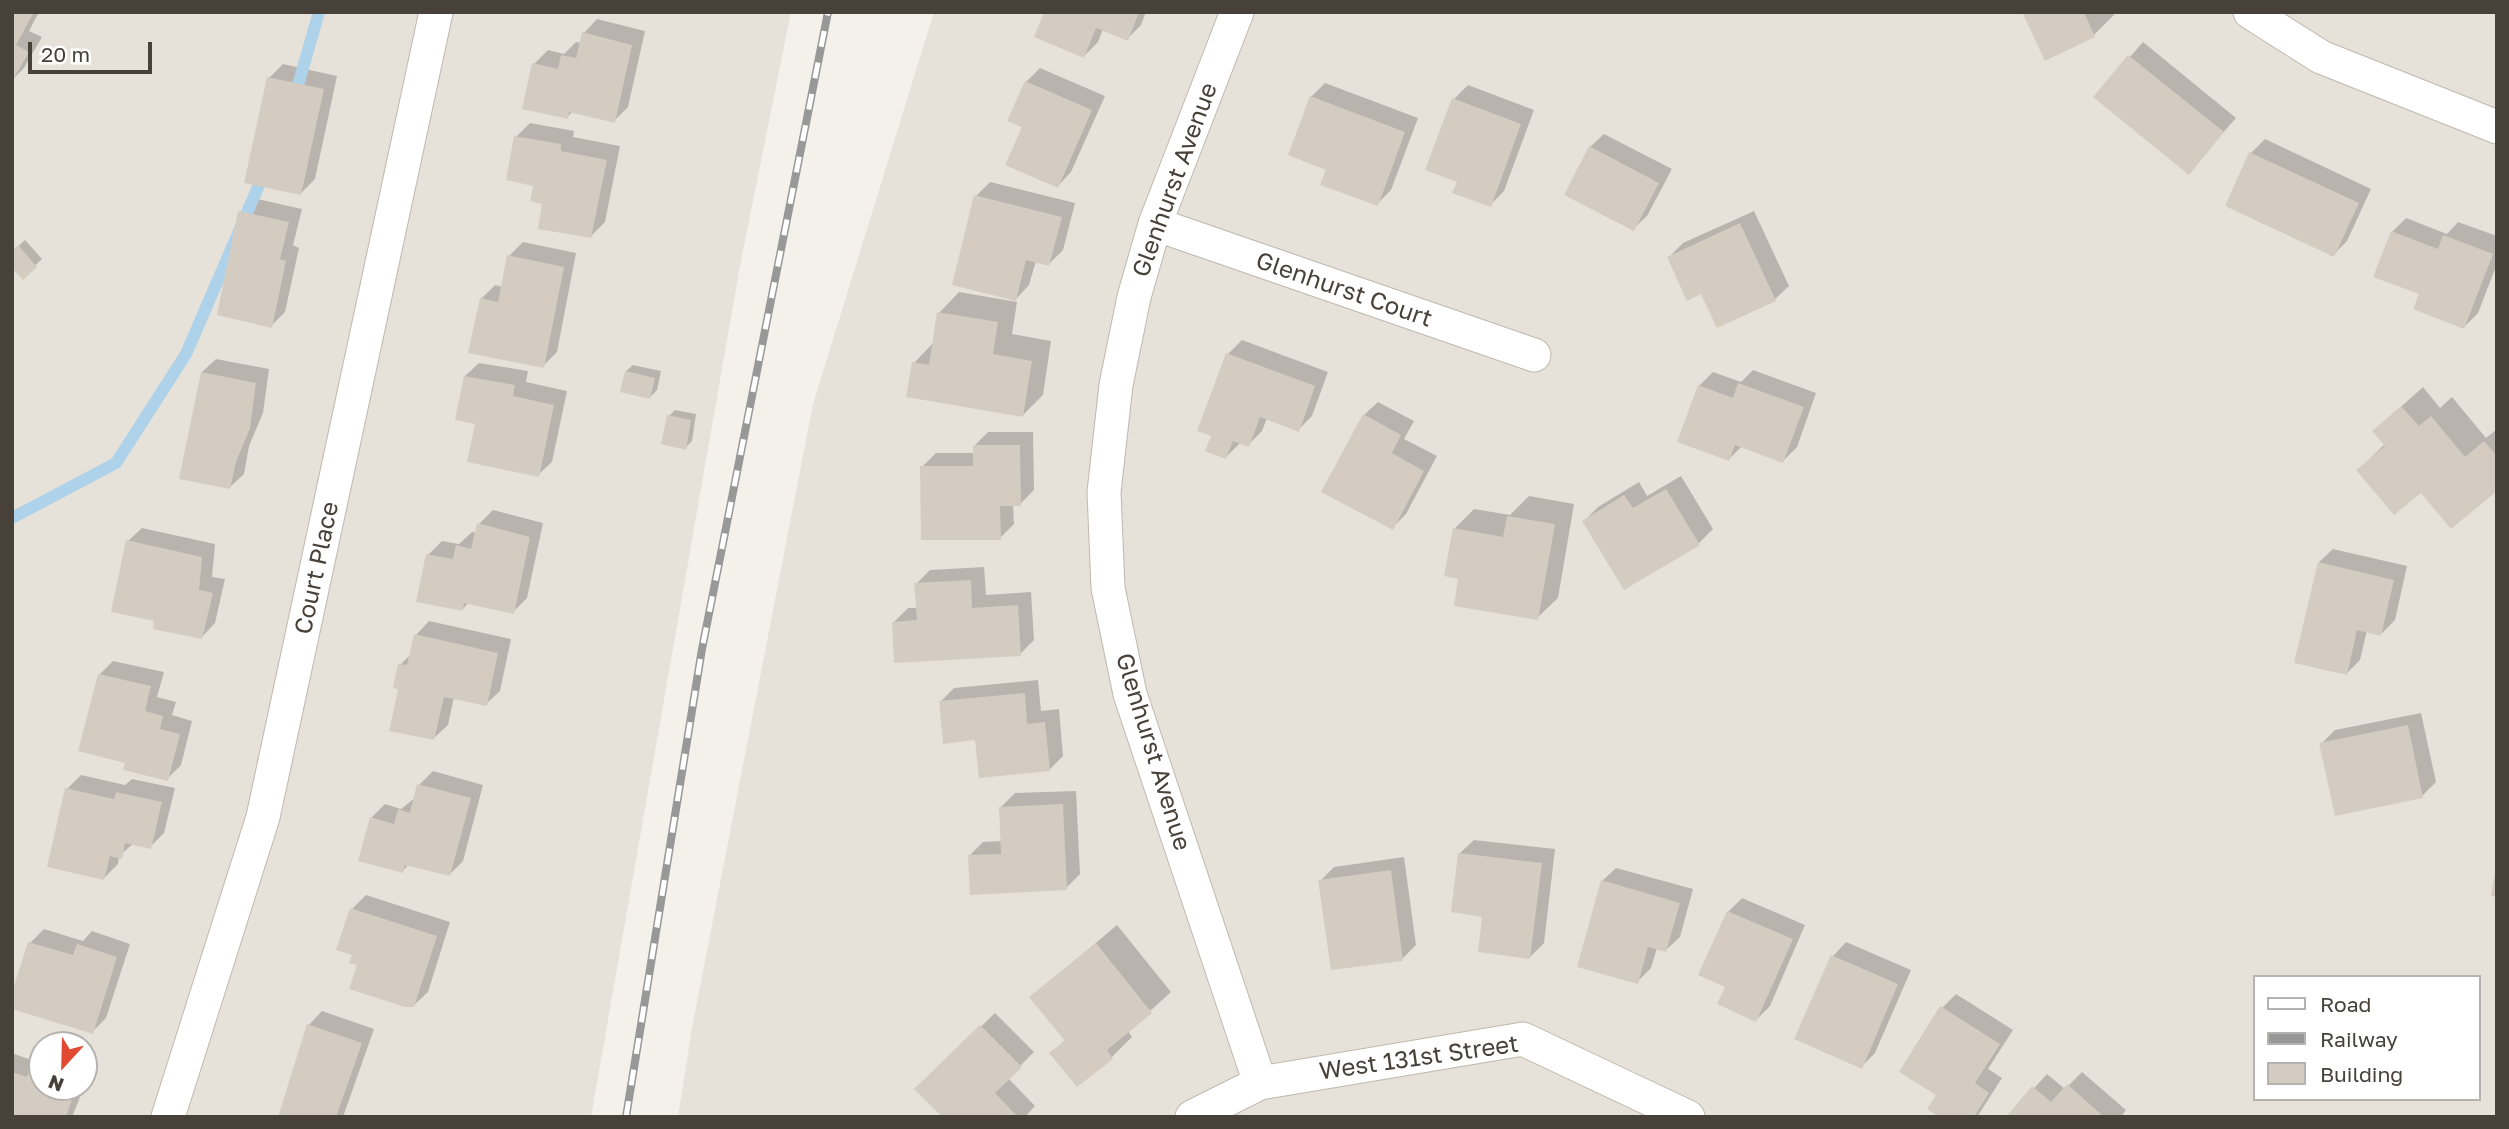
<!DOCTYPE html>
<html>
<head>
<meta charset="utf-8">
<style>
	body { margin:0 }
	#map { position:relative; width:2509px; height:1129px; overflow:hidden; background:#f4f1eb; font-family:"Golos Text",sans-serif }
	canvas { display:block }
	.frame { position:absolute; inset:0; border:14px solid #474139; pointer-events:none }
	.legend { position:absolute; left:2253px; top:975px; width:228px; height:126px; box-sizing:border-box; background:#fff; border:2px solid #b5b3b0; margin:0; padding:9px 12px; list-style:none; font-size:21px; color:#474139 }
	.legend li { display:flex; align-items:center; gap:14px; height:35px }
	.legend b { width:35px; border:2px solid #b5b3b0 }
	.north { position:absolute; left:28px; top:1031px; width:70px; height:70px; box-sizing:border-box; background:#fff; border:2px solid #b5b3b0; border-radius:50%; rotate:202deg; font-size:19px; font-weight:700; line-height:28px; text-align:center; color:#474139 }
	.north::after { content:''; display:block; margin:auto; width:24px; height:32px; background:#e24933; clip-path:polygon(50% 0,100% 100%,50% 72%,0 100%) }
	.scale { position:absolute; left:28px; top:42px; width:124px; height:32px; box-sizing:border-box; border:4px solid #474139; border-top:0; padding-left:9px; font-size:21px; line-height:24px; white-space:nowrap; color:#474139; -webkit-text-stroke:5px #fff; paint-order:stroke }
</style>
</head>
<body>
<div id="map">
<canvas width="2509" height="1129"></canvas>
<div class="frame"></div>
<ul class="legend">
<li><b style="height:9px;background:#fff"></b>Road</li>
<li><b style="height:9px;background:#989898"></b>Railway</li>
<li><b style="height:19px;background:#d4ccc1"></b>Building</li>
</ul>
<div class="north">N</div>
<div class="scale">20 m</div>
</div>
<script>
const c = document.querySelector('canvas').getContext('2d');
c.lineJoin = 'round';
function fill(path, color) { c.fillStyle = color; c.fill(path, 'evenodd'); }
const poly = rows => new Path2D(rows.map(r => 'M' + r).join(''));
function strokePath(path, color, width, dash) { c.strokeStyle = color; c.lineWidth = width; c.lineCap = dash ? 'butt' : 'round'; c.setLineDash(dash || []); c.stroke(path); }
function drawText(font, color, halo, rows, align = 'center') {
  c.font = font + ' "Golos Text",sans-serif'; c.lineWidth = 5; c.setLineDash([]); c.textBaseline = 'middle'; c.strokeStyle = halo; c.fillStyle = color; for (const [text, x, y, turn = 0] of rows) {
    c.save(); c.translate(x, y); c.rotate((+turn || 0) * Math.PI / 180); c.textAlign = isNaN(turn) ? turn : align; if (halo) c.strokeText(text, 0, 0); c.fillText(text, 0, 0); c.restore();
  }
}
fill(poly([
	[12,12,791,12,740,266,591,1117,12,1117],
	[42,1045,84,1045,84,1087,42,1087],
	[934,12,2497,12,2497,1117,678,1117,692,1028,813,404],
	[2255,977,2479,977,2479,1099,2255,1099]
]), '#e7e2d9');
fill(poly([
	[12,12,39,12,29,31,42,37,24,68,12,80],
	[1046,12,1146,12,1141,25,1127,39,1103,29,1098,42,1084,56],
	[2024,12,2113,12,2114,15,2094,35],
	[597,19,645,31,628,107,614,121,573,111,567,117,534,64,548,50,564,54,576,42,581,43,584,33],
	[2143,42,2236,118,2189,172,2096,96],
	[283,64,337,76,315,179,301,193,269,78],
	[1040,68,1105,96,1071,172,1058,186,1024,126,1026,82],
	[1325,83,1418,118,1391,190,1377,204,1328,169,1311,97],
	[1468,85,1534,110,1504,191,1490,205,1459,180,1454,99],
	[530,123,574,131,573,137,620,146,605,222,591,236,544,202,516,137],
	[1604,134,1672,169,1647,216,1633,229,1590,147],
	[2265,139,2371,189,2347,241,2333,255,2251,153],
	[990,182,1075,203,1063,250,1049,264,1036,261,1029,285,1016,299,976,196],
	[253,198,302,209,293,245,299,248,285,312,271,326,240,212],
	[1754,211,1789,286,1775,299,1702,292,1669,257,1683,243],
	[2406,218,2447,234,2458,222,2497,236,2497,264,2478,313,2464,327,2421,293,2392,232],
	[25,240,42,259,23,277,12,252],
	[523,242,576,253,557,352,543,366,481,299,495,285,503,287,509,256],
	[959,292,1017,302,1012,334,1051,341,1043,395,1023,415,914,363,934,342,939,313],
	[1242,340,1328,372,1312,416,1298,430,1267,418,1262,431,1248,445,1240,443,1226,457,1228,354],
	[216,359,269,369,263,413,249,446,244,474,230,487,202,372],
	[479,363,528,371,526,382,567,391,552,462,538,475,477,423,465,376],
	[633,365,661,371,657,390,650,397,626,371],
	[1753,370,1816,393,1797,447,1783,461,1742,446,1729,459,1699,386,1713,372,1741,382],
	[2423,387,2440,408,2452,397,2486,438,2497,429,2497,489,2421,490,2358,470,2385,444,2374,431],
	[1378,402,1414,421,1404,439,1437,456,1406,514,1393,527,1364,415],
	[675,410,696,414,692,441,685,448,669,416],
	[988,432,1033,432,1034,490,1020,504,1013,504,1014,524,1000,538,922,467,936,453,974,453,974,446],
	[1681,476,1713,529,1699,543,1584,521,1598,507,1639,482,1647,496],
	[1529,496,1574,504,1558,598,1537,618,1460,578,1454,529,1474,509,1510,515],
	[493,510,543,523,527,598,513,612,469,602,462,610,428,555,442,541,459,544,472,532,477,533,479,524],
	[142,528,215,544,212,577,225,579,215,623,202,637,156,620,128,541],
	[2333,549,2407,566,2395,620,2381,634,2367,630,2360,660,2346,674,2319,562],
	[984,567,986,595,1031,592,1034,640,1020,654,894,622,908,608,918,608,916,584,930,570],
	[429,621,511,639,500,691,486,704,454,697,448,725,434,738,400,665,412,653,416,635],
	[113,661,164,672,157,697,176,702,172,715,192,721,181,765,167,779,127,762,99,675],
	[1038,680,1041,711,1059,709,1063,756,1049,770,977,738,940,702,954,688],
	[2421,713,2436,782,2422,796,2321,744,2335,730],
	[433,771,483,785,463,861,450,874,409,864,403,871,371,818,385,804,401,809,416,797,419,785],
	[81,775,125,785,132,779,175,788,164,833,150,847,134,843,119,856,118,864,104,878,67,789],
	[1076,791,1080,874,1066,888,969,856,983,842,1002,841,1001,807,1015,793],
	[1474,840,1555,849,1544,943,1530,957,1484,915,1460,853],
	[1404,857,1416,945,1402,959,1320,881,1334,867],
	[1616,868,1693,889,1680,937,1666,950,1657,948,1651,968,1637,982,1602,881],
	[366,895,450,922,428,992,413,1006,354,954,352,909],
	[1742,898,1805,925,1770,1006,1756,1020,1727,986,1700,974,1728,912],
	[1117,925,1171,992,1128,1031,1132,1037,1112,1057,1078,1085,1052,1053,1066,1039,1032,997],
	[44,929,83,941,92,931,130,944,106,1018,92,1032,30,943],
	[1846,942,1911,970,1875,1053,1861,1067,1833,956],
	[1956,994,2013,1030,1988,1069,2002,1078,1977,1117,1942,1117,1938,1094,1942,1008],
	[322,1011,374,1029,343,1117,280,1117,309,1025],
	[995,1013,1034,1052,1008,1078,1035,1106,1025,1117,944,1117,917,1089],
	[12,1053,39,1063,42,1060,42,1087,84,1087,72,1117,12,1117],
	[84,1070,89,1072,84,1087],
	[2082,1072,2126,1110,2121,1117,2008,1117,2047,1074,2065,1089]
]), '#0003');
strokePath(poly([
	[294,99,319,12],
	[12,518,116,463,186,354,265,171]
]), '#aed2e9', 12);
fill(poly([
	[12,12,34,12,16,45,29,52,12,81],
	[1044,12,1139,12,1128,41,1096,28,1084,58,1034,37],
	[2022,12,2084,12,2095,37,2045,61],
	[582,32,632,45,615,123,569,112,568,119,522,109,532,63,558,69,561,55,576,58],
	[2128,55,2224,132,2189,175,2093,97],
	[267,77,324,89,301,195,244,183],
	[1025,81,1092,110,1058,188,1005,165,1022,127,1007,121],
	[1310,96,1405,132,1378,206,1320,185,1326,170,1288,155],
	[1452,98,1521,124,1491,207,1452,193,1457,182,1425,170],
	[514,136,561,144,561,151,607,160,591,238,538,229,542,204,530,201,533,186,506,180],
	[1589,146,1659,183,1634,231,1564,195],
	[2249,152,2359,203,2334,257,2225,206],
	[974,195,1062,217,1049,266,1026,260,1016,301,952,285],
	[238,211,289,222,280,259,286,261,272,328,217,315],
	[1740,223,1776,301,1717,328,1701,294,1687,301,1667,257],
	[2391,231,2438,249,2443,235,2493,254,2464,329,2413,309,2419,294,2373,277],
	[18,245,37,267,23,280,12,268,12,250],
	[507,255,564,267,544,368,468,353,480,298,498,302],
	[937,312,998,322,993,354,1032,361,1023,417,906,397,912,362,929,365],
	[1226,353,1315,386,1299,432,1260,417,1249,447,1233,441,1226,459,1205,451,1211,436,1197,431],
	[625,371,655,378,650,399,620,392],
	[201,372,256,383,250,428,236,462,230,489,179,479],
	[464,376,515,385,513,396,554,405,539,477,467,462,475,424,455,420],
	[1738,383,1804,407,1783,463,1735,445,1729,461,1677,442,1698,385,1733,398],
	[2401,406,2419,426,2431,416,2465,457,2484,441,2497,456,2497,491,2451,529,2421,493,2394,515,2356,470,2385,446,2372,431],
	[1363,414,1401,435,1392,453,1424,471,1393,530,1321,492],
	[667,415,691,420,686,450,661,444],
	[973,445,1020,445,1021,506,1000,506,1001,540,921,540,920,466,973,466],
	[1666,489,1700,545,1624,590,1582,521,1624,495,1633,508],
	[1507,516,1555,524,1538,620,1454,606,1458,579,1444,576,1453,528,1503,537],
	[477,523,530,537,514,614,464,603,463,611,416,602,426,554,453,559,456,545,471,549],
	[126,540,202,557,199,590,213,593,202,639,153,629,154,621,111,612],
	[2318,562,2394,580,2381,636,2357,630,2347,675,2294,663],
	[971,580,972,608,1018,605,1021,656,894,663,892,622,917,620,914,583],
	[414,634,498,653,487,706,444,697,434,740,389,731,398,690,393,687,398,664,407,665],
	[98,674,151,686,145,711,163,716,160,729,180,734,168,781,123,770,125,763,78,751],
	[1025,693,1027,724,1045,722,1050,771,979,778,975,740,943,744,939,701],
	[2408,725,2423,798,2335,816,2319,743],
	[417,784,471,798,450,876,405,865,403,873,358,861,370,817,394,824,398,809,410,813],
	[65,788,114,799,116,792,162,802,151,849,125,843,122,859,110,856,104,880,47,867],
	[1063,804,1067,890,970,895,968,855,1001,854,999,807],
	[1458,853,1542,863,1530,959,1478,952,1482,917,1451,912],
	[1391,870,1403,961,1331,970,1318,880],
	[2495,872,2497,872,2497,897,2491,896],
	[1601,880,1680,903,1666,952,1648,947,1638,984,1577,967],
	[350,908,437,936,414,1007,405,1007,349,989,357,965,349,963,352,955,336,950],
	[1727,911,1793,939,1756,1022,1717,1004,1725,987,1698,975],
	[28,942,73,955,77,944,117,957,93,1034,12,1009,12,992],
	[1096,943,1152,1013,1107,1050,1113,1059,1077,1087,1049,1053,1065,1041,1029,997],
	[1831,955,1898,984,1862,1069,1794,1039],
	[1940,1006,2000,1044,1975,1083,1989,1093,1974,1117,1939,1117,1927,1109,1936,1095,1899,1072],
	[307,1024,362,1043,336,1117,278,1117],
	[980,1025,1022,1067,995,1093,1018,1117,942,1117,914,1089],
	[30,1069,42,1073,42,1087,76,1087,66,1117,12,1117,12,1072,27,1077],
	[2067,1084,2104,1117,2006,1117,2032,1086,2051,1102]
]), '#d4ccc1');
const street = poly([
	[1237,12,1155,224,1134,297,1116,385,1104,492,1108,588,1130,694,1260,1083],
	[2250,12,2321,57,2497,127],
	[1155,224,1534,355],
	[168,1117,263,817,436,12],
	[1192,1117,1260,1083,1523,1039,1688,1117]
]);
strokePath(street, '#beb8ae', 35);
strokePath(street, '#fff', 33);
const rail = poly([
	[626,1117,702,649,828,12]
]);
strokePath(rail, '#989898', 8);
strokePath(rail, '#fff', 5, [16]);
drawText('24px', '#474139', '#fff', [
	["Glenhurst Avenue",1175,180,-70],
	["Glenhurst Court",1344,290,19],
	["Court Place",317,568,-78],
	["Glenhurst Avenue",1153,752,73],
	["West 131st Street",1419,1058,-8]
]);
</script>
</body>
</html>
